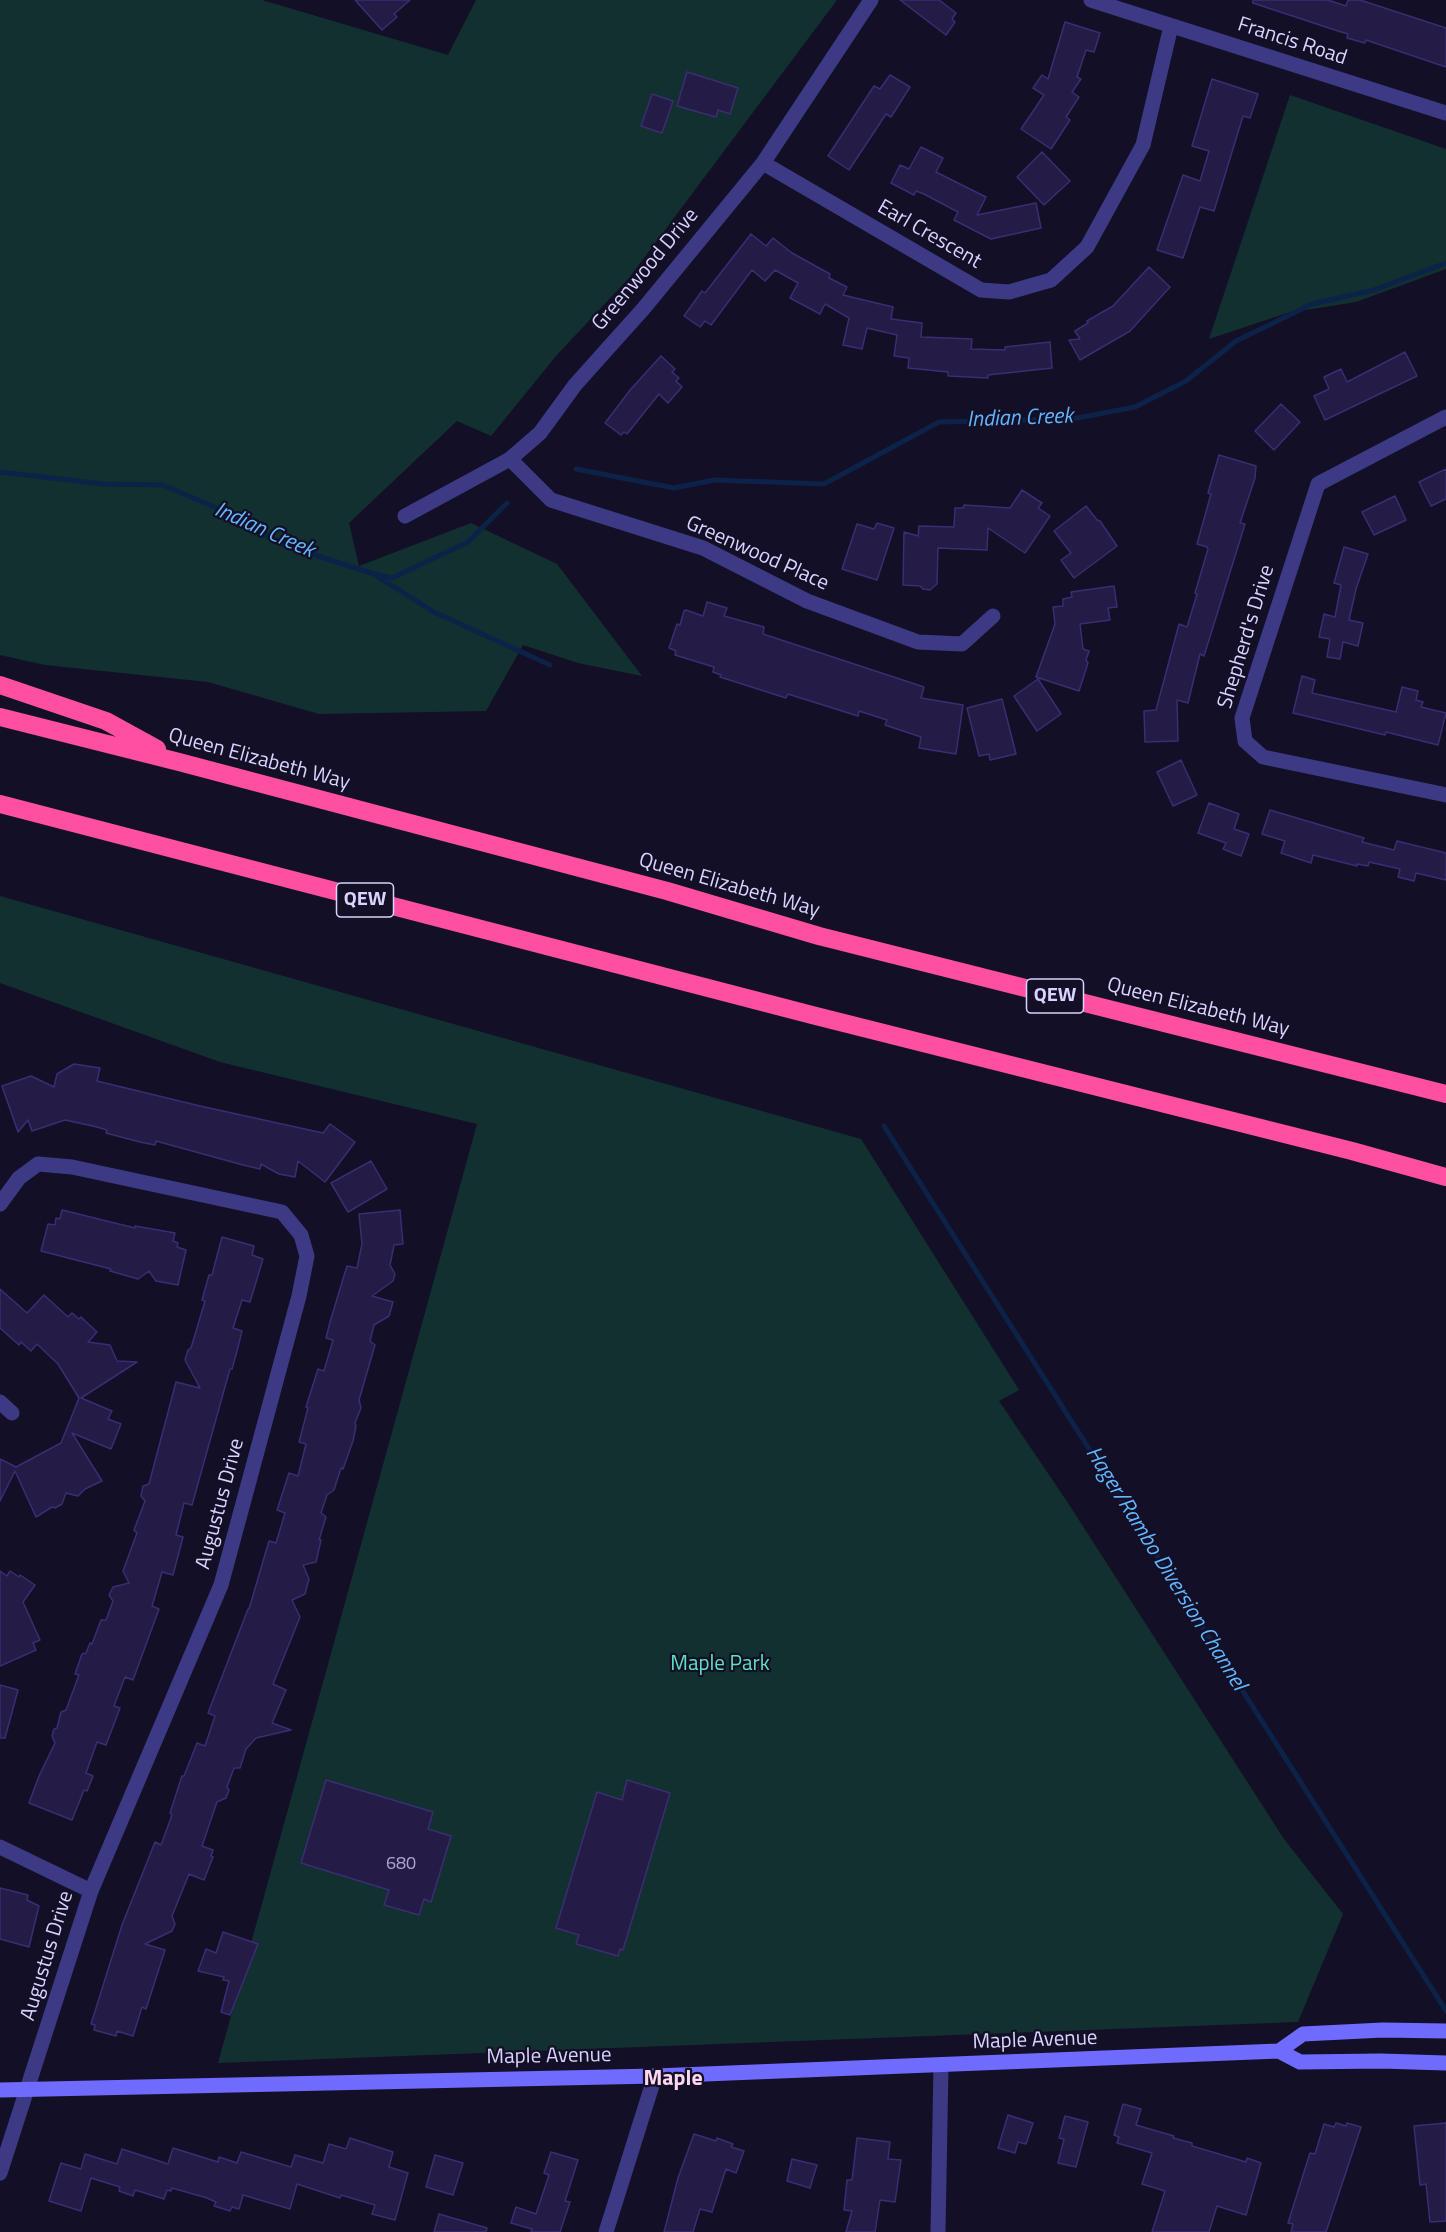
<!DOCTYPE html>
<html>
<head>
<meta charset="utf-8">
<style>
	body { margin:0 }
	canvas { display:block; background:#130f26 }
</style>
</head>
<body>
<canvas width="1446" height="2232"></canvas>
<script>
const c = document.querySelector('canvas').getContext('2d');
c.lineJoin = 'round';
function fill(path, color) { c.fillStyle = color; c.fill(path, 'evenodd'); }
const poly = rows => new Path2D(rows.map(r => 'M' + r).join(''));
function strokePath(path, color, width, dash) { c.strokeStyle = color; c.lineWidth = width; c.lineCap = dash ? 'butt' : 'round'; c.setLineDash(dash || []); c.stroke(path); }
function drawText(font, color, halo, rows, align = 'center') {
  c.font = font + ' "Titillium Web",sans-serif'; c.lineWidth = 4.5; c.setLineDash([]); c.textBaseline = 'middle'; c.strokeStyle = halo; c.fillStyle = color; for (const [text, x, y, turn = 0] of rows) {
    c.save(); c.translate(x, y); c.rotate((+turn || 0) * Math.PI / 180); c.textAlign = isNaN(turn) ? turn : align; if (halo) c.strokeText(text, 0, 0); c.fillText(text, 0, 0); c.restore();
  }
}
fill(poly([
	[0,0,262,0,448,55,476,0,837,0,629,278,556,356,491,436,457,421,349,523,359,566,471,523,557,564,642,676,578,663,523,645,486,711,319,714,208,682,45,665,0,655],
	[1290,95,1446,149,1446,269,1356,302,1287,313,1209,339],
	[0,896,861,1139,1019,1390,999,1401,1068,1503,1284,1839,1343,1914,1298,2022,218,2063,477,1124,220,1062,0,983]
]), '#12302f');
strokePath(poly([
	[576,469,674,488,714,480,824,484,939,422,1072,419,1135,407,1186,381,1236,341,1312,304,1374,290,1446,263],
	[0,472,103,484,163,485,219,509,284,545,374,574,392,578,468,542,507,503],
	[378,577,434,612,550,665],
	[884,1126,1446,2011]
]), '#0c2248', 5);
const building = poly([
	[355,0,410,0,394,14,397,17,382,30,355,0],
	[900,0,939,0,956,13,952,19,955,22,946,35,900,0],
	[1253,0,1328,0,1346,6,1348,0,1360,0,1446,28,1446,67,1366,40,1365,43,1347,38,1348,34,1338,31,1253,3,1253,0],
	[1065,22,1100,33,1094,52,1086,50,1077,77,1081,79,1072,92,1079,97,1066,117,1070,120,1051,149,1021,129,1044,95,1033,88,1042,75,1048,79,1065,22],
	[687,72,738,88,730,114,718,110,716,117,677,106,687,72],
	[890,75,910,87,891,117,886,114,849,170,828,156,874,86,880,89,890,75],
	[1212,79,1258,94,1250,118,1243,116,1214,211,1200,207,1183,258,1157,250,1183,175,1200,181,1209,151,1192,146,1212,79],
	[652,94,673,101,662,133,641,126,652,94],
	[921,147,943,158,936,172,986,197,977,215,1036,203,1041,228,991,239,954,220,958,212,924,194,916,191,914,195,891,183,900,165,909,169,921,147],
	[1042,152,1070,181,1044,205,1017,177,1042,152],
	[751,234,766,246,773,238,792,253,830,274,829,278,847,287,843,295,893,307,891,319,922,323,921,337,972,339,971,349,1005,350,1005,347,1050,342,1052,368,988,375,988,378,948,376,948,372,908,368,909,358,894,356,897,335,867,328,862,349,843,345,849,318,825,304,820,314,790,298,798,283,775,270,765,281,752,270,711,325,705,321,700,327,684,316,702,291,705,293,751,234],
	[1149,267,1170,287,1130,331,1080,360,1069,340,1080,339,1075,331,1088,323,1087,321,1113,306,1149,267],
	[1405,352,1417,376,1325,420,1314,396,1329,389,1324,377,1341,369,1347,382,1405,352],
	[661,356,675,369,672,372,679,378,676,381,682,387,668,403,659,394,627,434,624,432,621,435,605,423,631,389,661,356],
	[1281,404,1300,422,1274,450,1255,431,1281,404],
	[1219,455,1256,466,1255,478,1240,523,1245,524,1204,656,1200,654,1188,703,1177,700,1178,741,1145,742,1144,711,1156,710,1179,624,1187,627,1197,594,1195,593,1208,549,1207,547,1197,544,1211,494,1208,493,1219,455],
	[1446,469,1446,499,1431,506,1419,482,1446,469],
	[1022,490,1042,503,1038,508,1050,516,1025,553,988,528,987,550,938,548,937,584,930,590,923,589,920,586,903,585,904,532,918,536,919,526,954,527,955,508,963,508,964,505,1010,508,1022,490],
	[1395,496,1406,520,1374,535,1362,512,1395,496],
	[1086,506,1097,520,1100,521,1117,546,1074,578,1061,560,1071,553,1054,531,1086,506],
	[877,523,894,528,877,580,842,569,857,524,874,529,877,523],
	[1344,547,1368,554,1356,589,1349,620,1363,623,1358,646,1343,642,1340,659,1327,657,1330,639,1319,637,1324,614,1335,617,1341,585,1334,583,1344,547],
	[1114,586,1117,607,1108,608,1110,620,1080,624,1083,649,1089,651,1086,660,1088,663,1079,691,1036,677,1055,624,1053,607,1063,606,1063,599,1072,597,1071,592,1114,586],
	[707,602,727,608,724,616,764,627,763,634,924,687,921,698,963,705,956,754,919,748,921,737,885,725,887,720,859,711,858,716,788,694,786,698,720,677,721,675,713,672,714,667,675,655,676,651,669,648,677,624,680,625,684,611,686,610,703,616,707,602],
	[1302,676,1315,680,1312,693,1396,712,1402,687,1418,691,1416,700,1423,702,1421,707,1446,713,1438,745,1386,732,1385,735,1293,713,1302,676],
	[1038,679,1061,714,1037,731,1014,696,1038,679],
	[1002,699,1016,754,990,760,989,754,979,756,967,708,1002,699],
	[1181,760,1197,795,1173,806,1157,772,1181,760],
	[1209,803,1239,814,1234,829,1249,834,1241,856,1223,849,1226,843,1198,833,1209,803],
	[1270,810,1364,838,1362,842,1394,850,1397,841,1446,853,1446,880,1416,873,1414,881,1398,877,1400,869,1369,862,1368,866,1357,864,1357,866,1313,855,1311,863,1281,853,1285,841,1262,834,1270,810],
	[74,1064,100,1068,97,1081,200,1106,323,1133,330,1124,355,1142,325,1182,298,1161,295,1177,279,1174,261,1164,260,1169,243,1165,156,1141,155,1145,140,1142,106,1133,107,1130,97,1127,65,1120,32,1131,28,1120,18,1132,2,1086,31,1076,54,1087,57,1074,74,1064],
	[371,1161,387,1189,348,1212,331,1183,371,1161],
	[62,1210,135,1228,135,1226,175,1233,173,1241,178,1243,177,1247,186,1250,178,1285,156,1281,149,1271,138,1279,110,1271,111,1269,41,1251,48,1224,55,1225,56,1218,60,1219,62,1210],
	[400,1210,403,1244,394,1245,390,1265,395,1274,393,1281,372,1296,393,1302,389,1316,374,1325,370,1341,375,1345,359,1400,361,1408,355,1423,356,1426,353,1441,343,1469,341,1468,334,1490,327,1495,321,1513,326,1517,319,1540,321,1540,316,1562,303,1565,309,1579,305,1594,292,1600,300,1617,273,1684,286,1690,272,1723,291,1730,256,1738,246,1749,240,1768,234,1768,227,1787,229,1790,226,1798,217,1802,202,1846,213,1850,211,1856,213,1857,204,1880,189,1874,172,1916,175,1924,172,1931,145,1944,165,1950,146,2009,142,2007,133,2036,117,2031,116,2036,94,2030,95,2025,91,2024,122,1925,155,1842,161,1845,172,1815,170,1813,182,1776,184,1776,197,1743,205,1746,215,1716,208,1713,248,1609,249,1609,269,1541,276,1543,285,1513,277,1510,289,1473,298,1476,306,1444,299,1442,308,1408,306,1407,318,1369,324,1371,333,1340,326,1338,330,1322,347,1266,357,1268,362,1244,359,1214,400,1210],
	[222,1237,254,1246,252,1255,263,1259,250,1302,242,1300,233,1328,242,1331,237,1351,232,1369,230,1369,192,1505,184,1503,176,1535,183,1537,173,1575,162,1572,152,1606,159,1609,133,1680,125,1677,114,1706,120,1708,106,1745,97,1742,86,1773,93,1776,87,1791,84,1790,72,1820,29,1803,39,1776,55,1743,52,1736,54,1729,57,1728,61,1712,66,1710,79,1675,75,1674,82,1654,86,1653,90,1643,92,1644,101,1620,106,1620,113,1601,109,1595,113,1587,129,1583,123,1571,137,1533,134,1530,145,1501,141,1496,143,1486,149,1484,176,1382,200,1388,185,1360,188,1350,191,1348,205,1301,202,1300,209,1275,212,1275,222,1237],
	[0,1289,27,1313,44,1295,68,1317,72,1313,79,1319,81,1317,97,1332,88,1342,110,1345,117,1361,137,1362,81,1398,112,1411,108,1419,121,1424,111,1449,72,1433,102,1481,85,1489,78,1496,66,1493,62,1504,55,1508,52,1507,36,1517,15,1471,0,1501,0,1459,16,1467,61,1443,79,1398,58,1364,37,1344,31,1351,21,1342,19,1345,0,1328,0,1289],
	[0,1571,7,1576,10,1571,19,1577,20,1575,35,1585,23,1602,40,1640,33,1643,36,1650,0,1666,0,1571],
	[0,1685,18,1690,5,1738,0,1738,0,1685],
	[326,1780,433,1812,428,1829,451,1836,431,1902,424,1899,419,1915,384,1905,389,1890,301,1863,326,1780],
	[627,1780,670,1793,623,1950,620,1949,618,1956,576,1944,579,1935,556,1928,597,1792,622,1800,627,1780],
	[0,1888,28,1895,27,1900,39,1906,29,1947,0,1939,0,1888],
	[223,1932,258,1944,230,2015,221,2012,229,1981,223,1980,224,1977,198,1971,206,1949,216,1953,223,1932],
	[1123,2104,1141,2109,1136,2125,1174,2136,1173,2138,1192,2143,1192,2146,1246,2162,1247,2158,1261,2163,1246,2215,1217,2206,1209,2232,1152,2232,1165,2191,1142,2184,1152,2153,1117,2143,1119,2137,1114,2135,1123,2104],
	[1008,2115,1033,2123,1026,2144,1018,2142,1015,2153,998,2148,1008,2115],
	[1065,2116,1088,2122,1076,2167,1058,2163,1064,2139,1059,2138,1065,2116],
	[1336,2123,1346,2126,1347,2123,1361,2127,1326,2232,1291,2232,1293,2224,1288,2223,1310,2153,1315,2154,1324,2124,1334,2127,1336,2123],
	[1446,2123,1446,2221,1430,2222,1426,2184,1420,2185,1414,2126,1446,2123],
	[694,2134,716,2141,717,2138,733,2144,731,2147,744,2151,736,2173,726,2169,712,2212,700,2209,693,2232,664,2232,678,2178,694,2134],
	[350,2138,393,2152,389,2167,408,2173,395,2220,372,2214,375,2205,341,2195,340,2198,297,2184,290,2209,243,2195,239,2209,232,2207,230,2211,214,2206,216,2202,207,2198,172,2188,171,2191,167,2190,164,2199,135,2190,133,2196,119,2191,120,2187,91,2178,81,2211,49,2201,61,2163,81,2169,85,2154,117,2164,122,2149,168,2164,173,2148,218,2162,219,2157,237,2163,241,2152,291,2167,295,2155,323,2163,329,2144,346,2149,350,2138],
	[857,2138,890,2142,888,2159,901,2160,895,2202,880,2200,875,2232,846,2232,852,2211,844,2210,847,2180,852,2180,857,2138],
	[551,2152,578,2160,565,2201,570,2202,560,2232,531,2232,532,2229,511,2223,516,2207,536,2214,549,2175,544,2173,551,2152],
	[435,2155,463,2163,453,2195,426,2187,435,2155],
	[792,2159,817,2165,810,2188,787,2181,792,2159],
	[439,2214,487,2228,486,2232,434,2232,439,2214]
]);
fill(building, '#241b47');
strokePath(building, '#3b2d73', 1.5);
strokePath(poly([
	[1091,0,1446,113],
	[763,163,981,290,1009,292,1051,280,1087,247,1143,145,1171,26],
	[1446,417,1318,484,1242,718,1245,741,1263,757,1446,795],
	[510,459,551,500,703,548,807,601,918,642,962,644,993,616],
	[405,516,510,459,540,433,575,385,644,308,763,163,871,0],
	[0,1204,19,1178,38,1164,72,1167,282,1212,301,1235,307,1256,299,1296,221,1585,91,1891,0,2173],
	[0,1402,12,1413],
	[0,1847,91,1891],
	[606,2232,655,2076],
	[938,2232,941,2065]
]), '#3d3a85', 15);
strokePath(poly([
	[1279,2051,1303,2034,1383,2030,1446,2031],
	[0,2090,655,2076,1279,2051,1300,2062,1381,2061,1446,2063]
]), '#6f6bff', 15);
strokePath(poly([
	[0,685,106,721,157,749],
	[0,717,179,762,667,891,819,936,1446,1094],
	[0,804,812,1015,1352,1151,1446,1177]
]), '#ff4fa3', 18);
drawText('18px', '#aca6d1', null, [
	["680",401,1865]
]);
for (const [x, y, w] of [
	[365,900,57],
	[1055,996,57]
]) { const box = new Path2D(); box.roundRect(x - w / 2, y - 17, w, 34, 4.5); c.fillStyle = '#130f26'; c.fill(box); strokePath(box, '#d9d4ff', 1.5); }
drawText('bold 20px', '#d9d4ff', null, [
	["QEW",365,900],
	["QEW",1055,996]
]);
drawText('21px', '#d9d4ff', '#130f26', [
	["Francis Road",1292,42,18],
	["Earl Crescent",929,235,30],
	["Greenwood Drive",646,270,-50],
	["Greenwood Place",757,554,24],
	["Shepherd's Drive",1247,637,-73],
	["Queen Elizabeth Way",259,760,15],
	["Queen Elizabeth Way",729,886,16],
	["Queen Elizabeth Way",1198,1008,14],
	["Augustus Drive",221,1504,-75],
	["Augustus Drive",48,1956,-73],
	["Maple Avenue",1035,2041,-2],
	["Maple Avenue",549,2057,-1]
]);
drawText('21px', '#5fe0c0', '#130f26', [
	["Maple Park",720,1665]
]);
drawText('italic 22px', '#62b6ff', '#130f26', [
	["Indian Creek",1020,419,-2],
	["Indian Creek",264,531,24],
	["Hager/Rambo Diversion Channel",1165,1569,58]
]);
drawText('bold 22px', '#ffd6f0', '#130f26', [
	["Maple",673,2080]
]);
</script>
</body>
</html>
